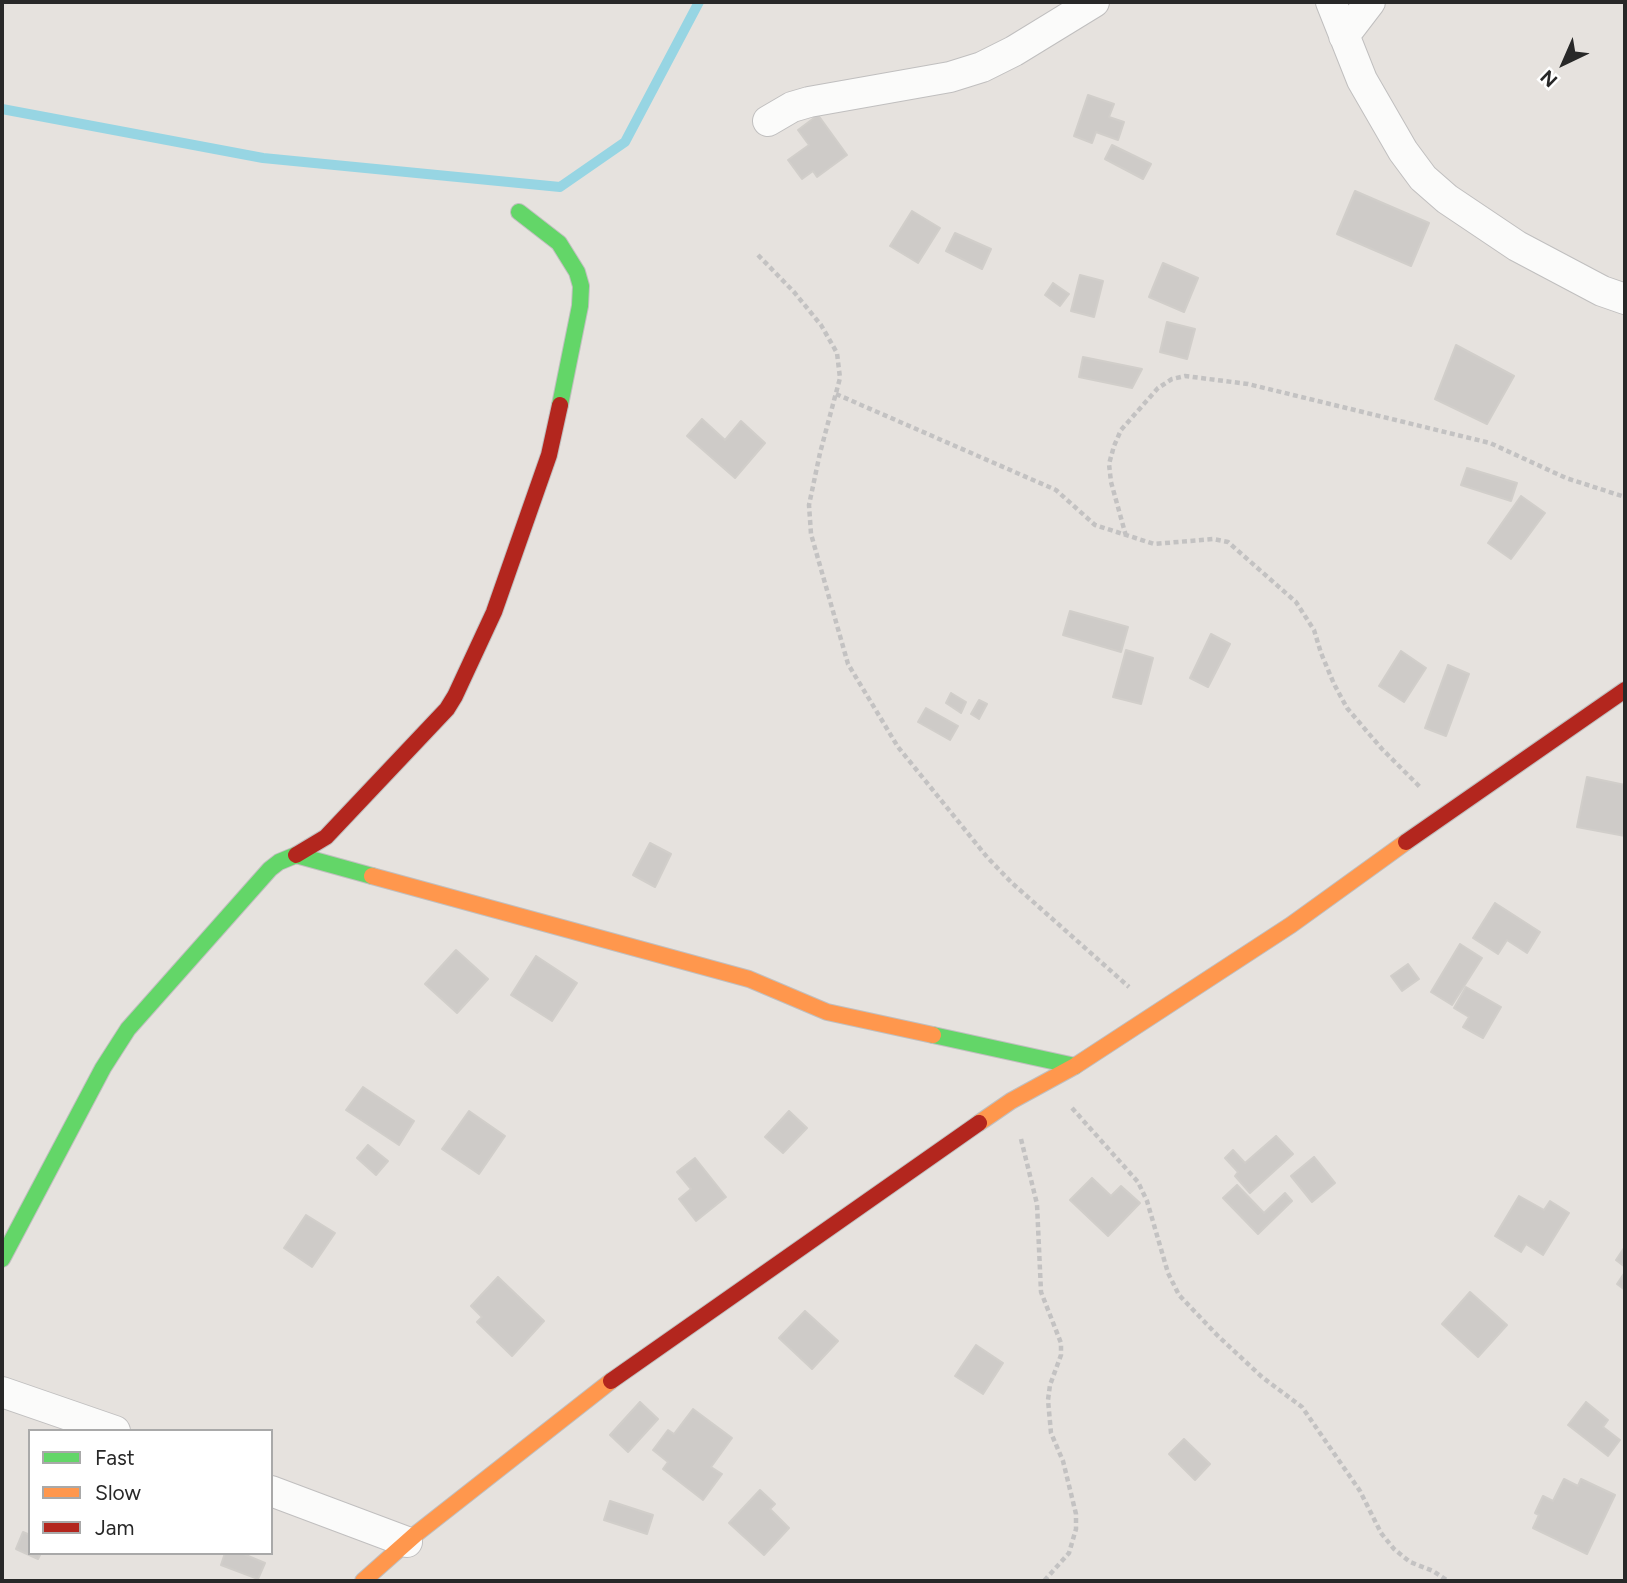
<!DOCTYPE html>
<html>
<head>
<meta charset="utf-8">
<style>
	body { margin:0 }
	#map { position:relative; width:1627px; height:1583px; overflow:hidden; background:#e6e2de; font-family:Figtree,sans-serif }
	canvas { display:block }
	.frame { position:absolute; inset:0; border:4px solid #282828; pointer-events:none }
	.legend { position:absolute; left:28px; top:1429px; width:245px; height:126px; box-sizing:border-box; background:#fff; border:2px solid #a9a9a9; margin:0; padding:9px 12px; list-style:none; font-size:21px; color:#282828 }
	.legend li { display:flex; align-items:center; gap:14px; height:35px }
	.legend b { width:35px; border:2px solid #a9a9a9 }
	.north { position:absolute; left:1529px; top:28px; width:70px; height:70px; -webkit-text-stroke:5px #fff; paint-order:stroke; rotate:224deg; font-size:19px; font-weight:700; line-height:28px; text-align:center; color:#282828 }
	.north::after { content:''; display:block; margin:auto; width:24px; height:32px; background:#282828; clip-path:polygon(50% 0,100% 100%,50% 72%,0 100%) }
</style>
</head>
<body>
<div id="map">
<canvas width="1627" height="1583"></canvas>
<div class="frame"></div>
<ul class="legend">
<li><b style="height:9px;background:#63d668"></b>Fast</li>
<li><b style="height:9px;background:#ff974d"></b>Slow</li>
<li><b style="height:9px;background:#b3261e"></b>Jam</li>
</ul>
<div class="north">N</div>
</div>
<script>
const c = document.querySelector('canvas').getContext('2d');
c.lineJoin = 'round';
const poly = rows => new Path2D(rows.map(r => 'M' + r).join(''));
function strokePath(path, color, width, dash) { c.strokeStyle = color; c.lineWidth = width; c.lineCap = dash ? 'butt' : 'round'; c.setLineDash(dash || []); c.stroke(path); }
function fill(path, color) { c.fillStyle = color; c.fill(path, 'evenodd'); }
strokePath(poly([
	[2,109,263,158,560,187,625,142,699,2]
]), '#97d5e3', 10);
const building = poly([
	[1088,95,1114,104,1109,117,1124,122,1118,140,1096,132,1092,143,1074,136,1088,95],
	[818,115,847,155,817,177,813,171,802,179,788,160,809,145,798,130,818,115],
	[1112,145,1151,164,1143,179,1105,159,1112,145],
	[1355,191,1429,223,1411,266,1337,234,1355,191],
	[912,211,940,228,918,263,890,246,912,211],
	[955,233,991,249,982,269,946,251,955,233],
	[1163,263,1198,278,1184,312,1149,297,1163,263],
	[1080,275,1103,281,1094,317,1071,311,1080,275],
	[1053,283,1069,294,1060,306,1045,295,1053,283],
	[1167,322,1195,329,1187,359,1160,352,1167,322],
	[1456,345,1514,376,1487,424,1435,399,1456,345],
	[1083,357,1142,369,1132,388,1079,377,1083,357],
	[702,419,725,440,741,421,765,443,735,478,687,436,702,419],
	[1467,468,1517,483,1511,501,1461,485,1467,468],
	[1521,496,1545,513,1511,559,1488,543,1521,496],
	[1070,611,1128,627,1121,652,1063,635,1070,611],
	[1211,634,1230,644,1208,687,1190,678,1211,634],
	[1126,650,1153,658,1141,704,1113,697,1126,650],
	[1401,651,1426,668,1404,702,1379,686,1401,651],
	[1448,665,1469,674,1446,736,1425,728,1448,665],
	[951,693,966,702,961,713,946,703,951,693],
	[979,700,987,704,979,719,971,714,979,700],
	[926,708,958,726,950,740,918,722,926,708],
	[1587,777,1625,785,1625,836,1577,827,1587,777],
	[650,843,671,854,655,887,633,875,650,843],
	[1495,903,1540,932,1527,953,1507,940,1498,954,1473,938,1495,903],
	[1460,944,1482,958,1452,1005,1431,992,1460,944],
	[456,950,488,979,457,1013,425,984,456,950],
	[536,956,577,983,552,1021,511,995,536,956],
	[1408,964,1419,979,1402,991,1391,976,1408,964],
	[1466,987,1501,1007,1483,1038,1463,1027,1469,1017,1454,1008,1466,987],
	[363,1087,414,1121,399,1145,346,1110,363,1087],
	[469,1111,505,1136,479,1174,442,1149,469,1111],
	[789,1111,807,1128,783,1153,765,1137,789,1111],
	[1276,1136,1293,1154,1250,1193,1235,1176,1238,1172,1225,1158,1233,1150,1245,1163,1276,1136],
	[368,1145,388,1161,376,1175,357,1158,368,1145],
	[1314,1157,1335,1183,1312,1202,1291,1176,1314,1157],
	[695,1158,726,1197,696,1221,679,1199,691,1189,677,1172,695,1158],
	[1092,1178,1111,1196,1121,1186,1140,1203,1108,1236,1070,1200,1092,1178],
	[1237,1185,1264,1213,1285,1193,1292,1201,1258,1234,1223,1198,1237,1185],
	[1519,1196,1544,1210,1550,1201,1569,1213,1543,1255,1526,1244,1521,1252,1495,1236,1519,1196],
	[306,1215,335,1233,312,1267,284,1248,306,1215],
	[1624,1248,1625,1250,1625,1267,1616,1260,1624,1248],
	[1625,1272,1625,1290,1617,1284,1625,1272],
	[498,1277,544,1321,512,1356,477,1322,482,1317,471,1306,498,1277],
	[1470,1292,1507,1325,1478,1357,1442,1324,1470,1292],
	[805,1311,838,1341,812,1369,779,1338,805,1311],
	[976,1345,1003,1363,983,1394,955,1376,976,1345],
	[640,1402,658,1419,628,1452,610,1435,640,1402],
	[1586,1402,1608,1420,1603,1427,1620,1440,1608,1456,1568,1425,1586,1402],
	[693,1409,732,1438,711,1467,722,1474,703,1500,663,1469,668,1462,653,1450,668,1430,674,1434,693,1409],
	[1184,1439,1210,1464,1195,1480,1169,1454,1184,1439],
	[1564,1479,1578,1486,1581,1479,1615,1495,1587,1554,1533,1528,1539,1515,1535,1513,1543,1496,1553,1501,1564,1479],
	[760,1490,775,1504,770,1509,789,1528,764,1555,729,1523,760,1490],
	[610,1501,653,1515,647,1534,604,1520,610,1501],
	[23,1532,30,1535,30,1553,41,1553,38,1559,16,1549,23,1532],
	[225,1553,241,1553,265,1563,258,1579,221,1565,225,1553]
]);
fill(building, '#cecbc8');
strokePath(building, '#d1ceca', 2);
const street = poly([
	[1331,2,1362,80,1403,151,1423,178,1447,199,1517,246,1602,291,1625,299],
	[1344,36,1370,2],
	[768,121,792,107,809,102,950,77,982,67,1014,51,1094,2],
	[2,1392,115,1431],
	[271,1491,407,1542]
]);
const fast = poly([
	[519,212,559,243,577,272,581,286,580,306,560,405],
	[933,1035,1075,1066],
	[2,1259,103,1068,128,1029,270,869,279,862,296,855,372,876]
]);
const slow = poly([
	[372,876,749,979,827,1012,933,1035],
	[979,1123,1011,1101,1075,1066,1291,925,1406,842],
	[363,1581,416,1534,611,1381]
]);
const jam = poly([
	[1406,842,1625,690],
	[296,855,326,837,447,709,455,696,494,612,549,455,560,405],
	[611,1381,979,1123]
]);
strokePath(street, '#c0bfbf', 32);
strokePath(fast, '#c0bfbf', 18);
strokePath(slow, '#c0bfbf', 18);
strokePath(jam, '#c0bfbf', 18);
strokePath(poly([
	[758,255,794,292,821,325,837,353,840,378,820,453,809,505,811,534,848,664,898,747,987,857,1012,883,1129,987],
	[836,394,1056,490,1095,525,1154,544,1213,539,1228,542,1296,602,1314,630,1321,653,1334,684,1347,708,1382,749,1421,788],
	[1126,536,1111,482,1109,464,1114,446,1121,430,1158,388,1172,379,1185,376,1248,384,1490,443,1566,478,1625,497],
	[1072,1108,1138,1182,1147,1201,1168,1273,1179,1295,1218,1336,1262,1377,1302,1407,1360,1491,1381,1533,1394,1549,1410,1562,1433,1571,1448,1581],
	[1021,1139,1037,1204,1041,1292,1061,1343,1061,1355,1050,1385,1048,1400,1051,1433,1063,1461,1076,1514,1076,1529,1069,1553,1044,1581]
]), '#c3c2c2', 4.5, [5, 3.5]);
strokePath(street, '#fbfbfa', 30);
strokePath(fast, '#63d668', 16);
strokePath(slow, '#ff974d', 16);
strokePath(jam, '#b3261e', 16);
</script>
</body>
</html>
